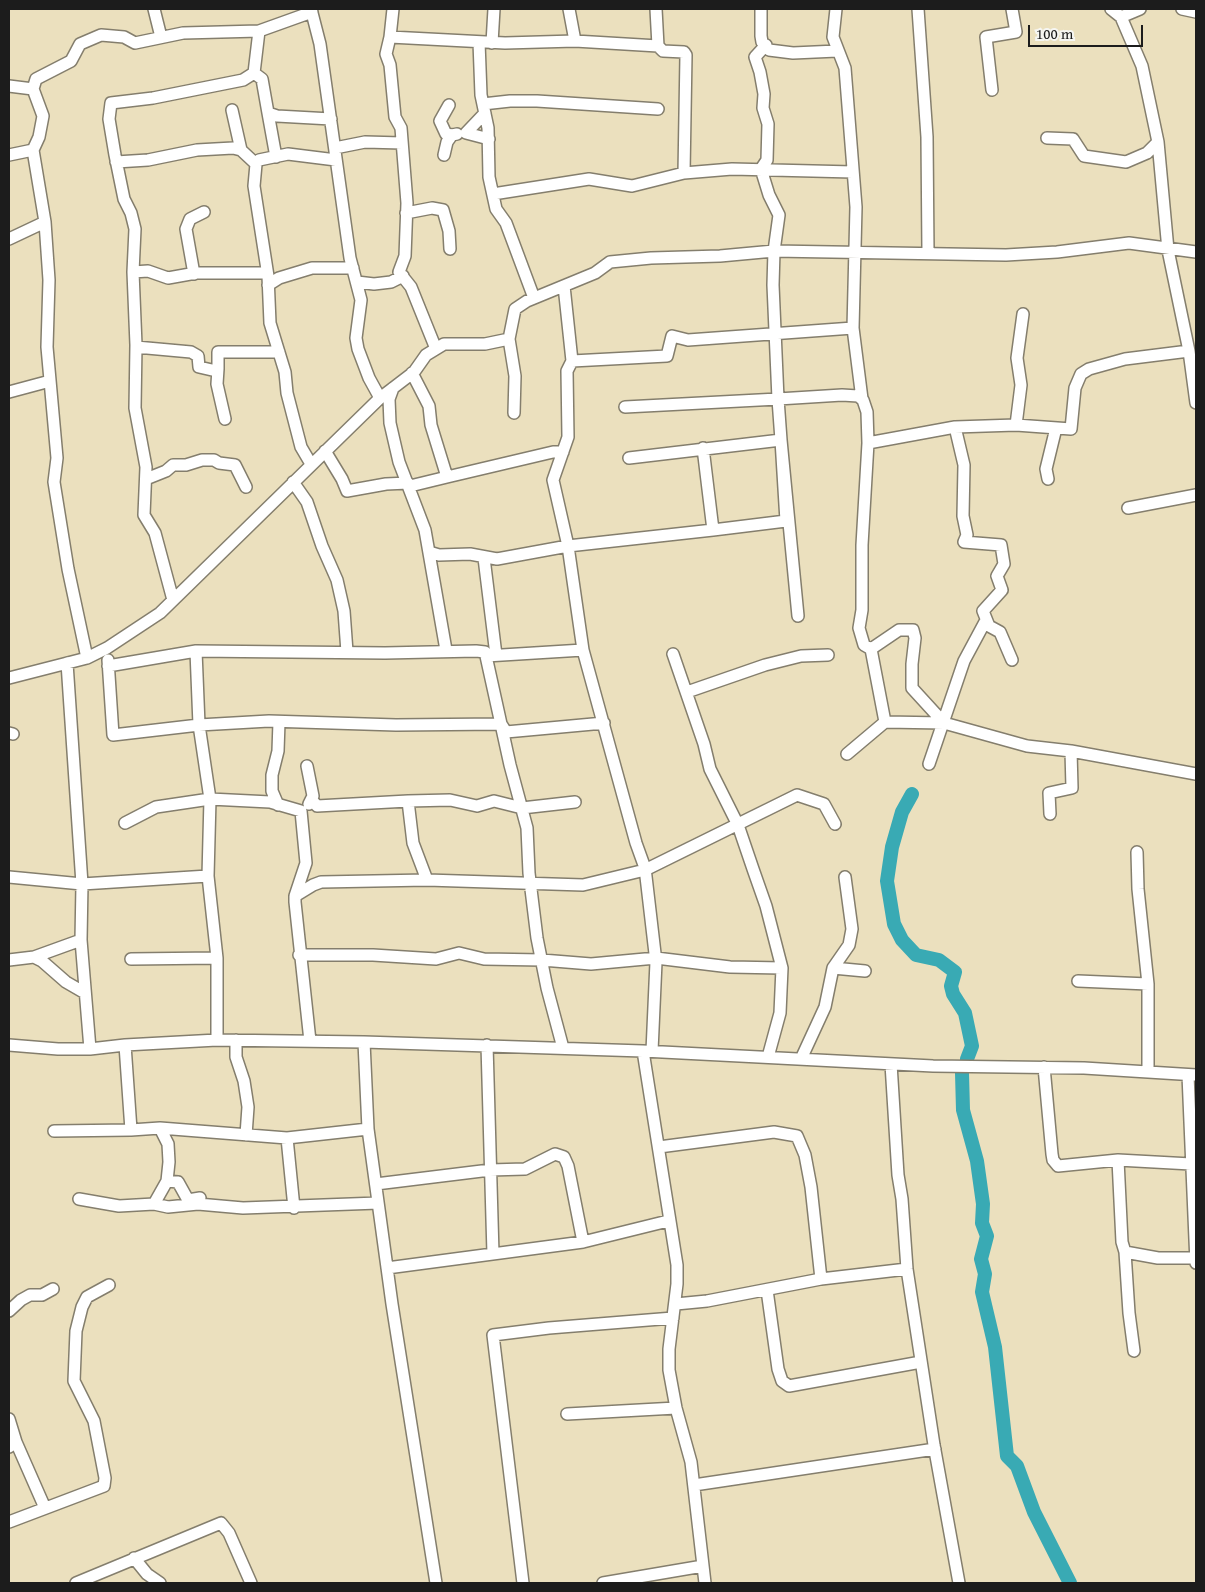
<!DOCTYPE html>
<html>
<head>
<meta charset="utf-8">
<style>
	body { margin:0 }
	#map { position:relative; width:1205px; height:1592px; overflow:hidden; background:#ebe0be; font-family:"Gentium Book Plus",serif }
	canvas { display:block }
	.frame { position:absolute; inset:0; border:10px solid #1c1c1c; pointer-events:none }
	.scale { position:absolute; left:1028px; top:25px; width:115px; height:22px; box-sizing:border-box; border:2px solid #1c1c1c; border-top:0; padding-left:6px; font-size:15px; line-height:18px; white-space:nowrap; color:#1c1c1c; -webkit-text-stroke:4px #f6f6f2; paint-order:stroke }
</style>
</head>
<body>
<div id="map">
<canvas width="1205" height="1592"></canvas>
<div class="frame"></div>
<div class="scale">100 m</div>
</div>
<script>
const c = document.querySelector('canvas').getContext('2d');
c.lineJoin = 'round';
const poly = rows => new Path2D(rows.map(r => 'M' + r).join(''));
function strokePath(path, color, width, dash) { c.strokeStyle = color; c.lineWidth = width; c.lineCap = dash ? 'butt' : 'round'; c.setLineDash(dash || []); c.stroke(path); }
strokePath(poly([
	[912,794,902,812,892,847,887,881,894,924,902,940,916,955,939,960,955,972,951,986,953,994,965,1013,972,1046,967,1059],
	[962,1073,963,1110,977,1161,983,1204,982,1223,987,1236,981,1259,985,1274,982,1292,995,1347,1007,1456,1017,1466,1034,1512,1070,1583]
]), '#39aab4', 14);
const minor = poly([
	[154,9,161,37],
	[311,9,320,44,350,258,361,300,356,338,358,349,369,378,380,398],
	[393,9,390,37,505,43,575,41,658,46],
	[569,9,575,41],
	[656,9,658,46,663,51,684,52,686,55,684,173],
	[761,9,761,36,762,42,769,50,793,53,837,51],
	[836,9,833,37,845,68,856,207,853,328,862,399],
	[918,9,927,137,928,253],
	[1111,9,1121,17,1142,66,1158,142,1168,250,1189,351,1196,403],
	[1182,9,1196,12],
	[1121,17,1140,9],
	[390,37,386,54,390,65,395,117,401,128,407,203,405,256,399,272,411,287,436,349],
	[479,42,481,95,488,128,489,177,496,209,506,223,534,298],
	[492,43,494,9],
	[254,73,262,79,268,113,277,116,331,119],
	[9,86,33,89,43,116,39,137,33,150],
	[33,89,36,79,71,61,80,44,101,35,124,37,135,43,183,33,259,31],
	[992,90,986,37,1016,32,1012,9],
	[483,104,510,101,537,101,658,109],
	[449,105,440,121,446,134,452,135],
	[232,110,241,150],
	[268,113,276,157],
	[485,113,466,133,489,139],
	[1047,138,1073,139,1084,156,1126,162,1147,153,1158,142],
	[335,148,365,142,402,143],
	[9,155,33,150,45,222,49,280,47,347,57,458,54,482,68,569,87,658],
	[444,155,447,142,452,135,457,134],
	[116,162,148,160,197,150,233,148,241,150,256,164],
	[493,194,589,179,632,186,684,173,732,169,853,172],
	[406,213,432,208,443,210,449,231,450,249],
	[9,239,45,222],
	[133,272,148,271,168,278,196,273,267,273],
	[194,274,186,229,190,219,204,212],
	[357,282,374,284,391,282,403,276],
	[268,285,279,278,312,268,353,268],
	[564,286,572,361],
	[136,347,191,352,198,356,199,367,212,370,218,369,218,352,279,352],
	[218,369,217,384,225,419],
	[412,373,429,406,431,425,447,477,553,452,563,452],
	[393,388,389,399,390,423,399,462,425,530,446,650],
	[9,392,50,381],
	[625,407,778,399,773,285,774,251,779,215,769,195,761,169,767,160,768,124,763,108,764,94,760,72,755,57,766,45],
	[514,413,515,376,509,339,515,309,527,301,595,273,610,262,651,258,720,256,774,251,1006,255,1057,252,1129,243,1196,252],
	[1016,425,1021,385,1017,358,1023,314],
	[955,427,964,465,963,516,967,535,964,542,1001,545,1004,564,997,576,1002,590,983,611,989,626,1000,632,1012,660],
	[868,443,862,545,862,610,859,628,864,645,871,649],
	[325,451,342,479,347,491,386,484,408,483],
	[629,458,781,440,778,399,842,395,858,396,863,400,867,412,868,443,955,427,1016,425,1071,429,1075,388,1081,374,1089,369,1125,359,1189,351],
	[311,464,301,447,287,393,285,372,270,323,268,276,254,186,256,164,259,160,288,154,336,160],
	[146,479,166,471,173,465,186,465,202,460,214,460,219,463,235,465,246,487],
	[1048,479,1046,469,1056,428],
	[293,482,307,502,322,546,337,580,344,611,347,652],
	[410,486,447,477],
	[1128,508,1196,495],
	[713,530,786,521,781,440,798,616],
	[429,552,439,555,470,554,497,559,568,546,553,480,568,437,567,371,572,361,667,356,672,336,688,340,853,328],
	[484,558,496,655],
	[173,600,155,533,144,515,146,467,135,408,136,345,133,272,135,229,131,213,124,199,115,155,109,119,111,103,153,98,243,80,254,73,259,31,312,12],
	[871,649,899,630,913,630,915,638,912,664,912,688,944,723,1027,746,1071,751,1196,774],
	[871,649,885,722,944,723],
	[583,650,636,843,645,868,656,962,652,1051],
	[196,651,199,725,269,721,396,725,501,724,486,656],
	[673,654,704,744,710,769,738,825,753,869,766,906,782,968,780,1013,768,1057],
	[108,660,113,735,199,725,210,799,208,876,217,958,217,1040],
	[67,663,82,884,81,940,90,1049,125,1045,217,1040,364,1042,643,1051,933,1066,1084,1068,1196,1075],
	[108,666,196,651,385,653,476,651,485,652,486,656,583,650,568,546,713,530,703,448],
	[9,678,87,658,107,648,160,613,380,398,414,372,426,355,444,344,485,344,509,339],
	[687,692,765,665,801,656,828,655],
	[501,724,510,765,527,828,529,873,537,938,547,988,563,1048],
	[501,724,506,732,604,723],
	[9,733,13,734],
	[847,754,885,722],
	[929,764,964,661,986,620],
	[307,766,313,796,309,804],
	[312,800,317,806,408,801,413,843,427,880],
	[408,801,450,800,477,806,494,801,522,808,575,802],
	[278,805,272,791,272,775,278,751,279,722],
	[1050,814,1049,793,1072,788,1071,751],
	[125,823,156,807,210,799,270,802,301,811,306,863,295,896],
	[1137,852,1138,889,1148,984,1148,1071],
	[9,877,82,884,208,876],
	[299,955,373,955,436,959,459,953,484,959,542,960,591,964,656,958,730,967,782,968],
	[34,957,42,961,66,982,85,993],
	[131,959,217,958],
	[9,960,34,957,81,940],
	[833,968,849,945,852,929,845,877],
	[1078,981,1148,984],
	[236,1040,236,1057,244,1081,248,1107,246,1135],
	[310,1041,295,902,295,896,313,885,321,882,427,880,583,885,645,870,797,795,824,804,835,824],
	[364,1042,368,1129,392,1304,436,1583],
	[9,1045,58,1049,90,1049],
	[125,1045,131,1130,160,1128,287,1138,368,1129],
	[487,1045,493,1254],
	[643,1051,677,1265,677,1284,669,1349,669,1370,676,1408,691,1462,705,1583],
	[801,1059,825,1007,833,968,865,971],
	[891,1064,898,1175,902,1199,907,1269,934,1445,959,1583],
	[1044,1067,1052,1154,1053,1160,1058,1166,1118,1160,1191,1164],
	[1188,1075,1196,1263],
	[54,1131,131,1130],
	[287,1138,294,1208],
	[659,1147,774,1132,797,1136,805,1155,811,1187,821,1279],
	[1118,1160,1122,1242,1125,1252,1158,1258,1195,1258],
	[167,1181,178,1182,188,1200,200,1198],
	[376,1184,490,1170,525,1169,555,1154,564,1157,568,1166,583,1242],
	[79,1199,119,1206,154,1204,167,1181,169,1162,168,1144,160,1128],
	[154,1204,168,1207,198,1204,243,1208,378,1203],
	[1125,1252,1129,1313,1134,1351],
	[387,1268,583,1242,668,1221],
	[767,1290,778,1369,782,1381,789,1386,921,1362],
	[676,1304,707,1301,821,1279,907,1269],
	[9,1311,21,1300,30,1295,42,1295,53,1289],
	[567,1414,676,1408],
	[9,1419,16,1442,9,1447],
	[16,1442,45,1508],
	[694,1485,935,1449],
	[9,1522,104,1486,105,1478,94,1421,74,1381,76,1331,82,1307,87,1297,109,1285],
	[134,1558,147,1574,160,1583],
	[76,1583,221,1523,229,1533,251,1583],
	[523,1583,493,1335,549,1328,673,1318],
	[603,1583,703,1566]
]);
strokePath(minor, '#847e6d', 14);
strokePath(minor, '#fff', 11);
</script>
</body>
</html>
